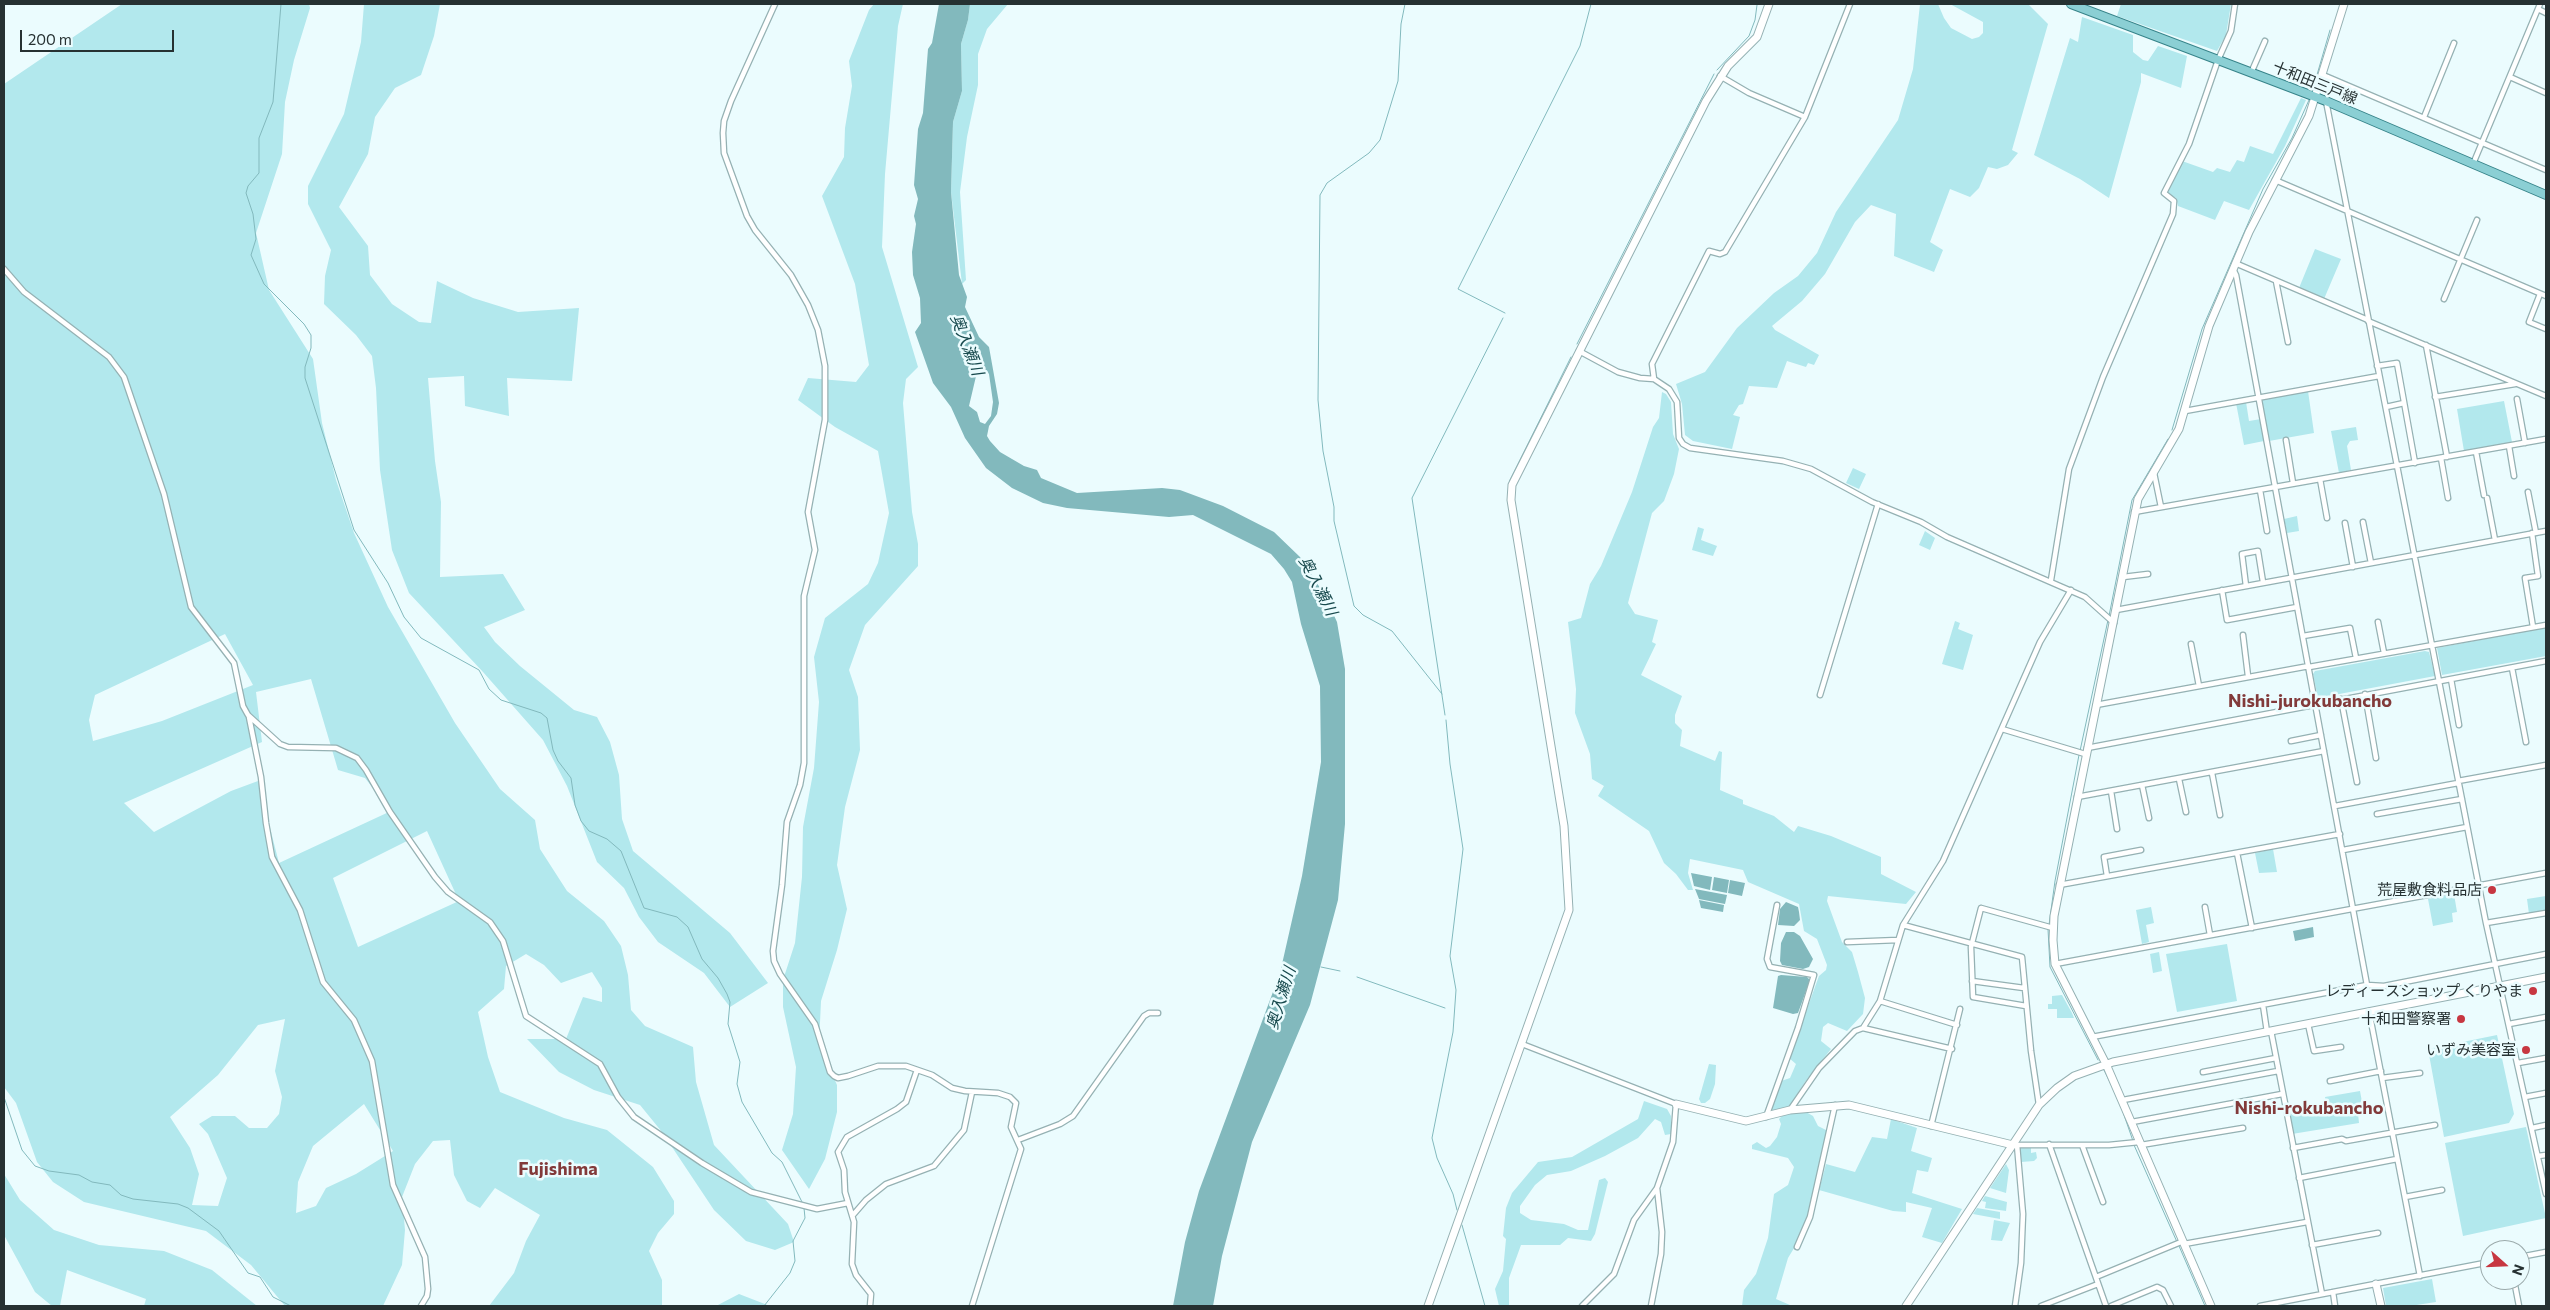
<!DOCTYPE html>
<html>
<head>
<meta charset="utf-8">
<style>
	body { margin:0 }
	#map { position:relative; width:2550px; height:1310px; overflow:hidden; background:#ebfcfe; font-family:Commissioner,sans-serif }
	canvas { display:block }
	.frame { position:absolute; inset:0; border:5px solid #263132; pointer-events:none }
	.north { position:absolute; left:2480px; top:1240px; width:50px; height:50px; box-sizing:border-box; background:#ebfcfe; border:1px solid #9cabac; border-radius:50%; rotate:110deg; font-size:14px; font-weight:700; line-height:20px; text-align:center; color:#263132 }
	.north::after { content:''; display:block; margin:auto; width:18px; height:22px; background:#c73741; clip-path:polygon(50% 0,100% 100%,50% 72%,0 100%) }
	.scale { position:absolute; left:20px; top:30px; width:154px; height:22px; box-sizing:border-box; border:2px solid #263132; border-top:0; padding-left:6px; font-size:15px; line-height:18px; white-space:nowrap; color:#263132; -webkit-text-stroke:4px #ebfcfe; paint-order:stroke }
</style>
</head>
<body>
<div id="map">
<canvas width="2550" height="1310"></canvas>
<div class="frame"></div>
<div class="north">N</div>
<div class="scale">200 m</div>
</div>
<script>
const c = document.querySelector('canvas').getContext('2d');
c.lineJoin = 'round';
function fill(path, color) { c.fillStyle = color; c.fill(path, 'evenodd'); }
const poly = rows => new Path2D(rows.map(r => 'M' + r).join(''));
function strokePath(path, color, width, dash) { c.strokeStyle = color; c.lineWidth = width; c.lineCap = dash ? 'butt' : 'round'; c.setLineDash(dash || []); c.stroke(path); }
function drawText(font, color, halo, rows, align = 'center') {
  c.font = font + ' Commissioner,"Noto Sans JP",sans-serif'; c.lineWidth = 5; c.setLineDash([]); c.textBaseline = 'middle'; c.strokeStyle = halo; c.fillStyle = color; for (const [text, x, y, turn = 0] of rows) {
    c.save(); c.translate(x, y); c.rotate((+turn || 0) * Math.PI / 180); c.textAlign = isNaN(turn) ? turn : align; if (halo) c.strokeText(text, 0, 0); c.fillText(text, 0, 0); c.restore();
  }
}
fill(poly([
	[122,4,309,4,310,8,294,60,285,102,282,154,256,233,269,290,313,359,322,423,336,480,354,533,388,607,455,723,500,789,535,820,540,849,567,891,604,921,621,946,628,975,631,1010,645,1026,693,1047,696,1082,714,1145,788,1224,794,1242,775,1250,746,1241,714,1210,662,1132,640,1105,594,1090,559,1072,527,1039,566,1039,583,997,602,1002,602,988,592,972,561,983,544,965,526,954,506,966,504,989,478,1012,488,1057,500,1092,564,1118,607,1130,653,1167,674,1201,674,1214,658,1233,649,1251,662,1280,662,1306,489,1306,514,1273,526,1241,540,1215,495,1188,480,1208,467,1201,454,1175,450,1140,433,1141,415,1164,402,1197,405,1230,402,1265,383,1306,285,1306,251,1265,206,1231,84,1202,53,1182,37,1162,16,1103,4,1087,4,84],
	[225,634,253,685,162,721,93,741,89,720,95,695],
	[311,679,338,770,365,778,391,811,279,863,258,781,231,791,154,832,124,803,262,742,256,692],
	[427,831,459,901,358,947,333,878],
	[285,1019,275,1071,282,1097,279,1114,267,1128,249,1128,235,1116,212,1116,199,1124,208,1134,227,1178,218,1206,192,1205,199,1174,190,1148,170,1117,218,1075,258,1025],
	[364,1104,393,1151,356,1174,326,1188,316,1206,296,1213,298,1182,313,1146],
	[364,4,440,4,434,36,421,75,395,88,375,117,368,154,339,207,368,246,370,275,392,304,419,322,431,323,437,281,473,298,518,312,579,308,572,381,507,378,509,416,465,406,464,376,428,378,435,461,441,502,440,577,503,574,525,610,484,627,495,642,520,666,574,710,597,717,610,742,619,775,622,819,633,851,730,933,768,983,730,1007,704,973,658,942,639,917,624,888,597,862,567,786,543,740,483,672,409,593,392,550,380,470,376,388,372,356,356,335,324,304,325,276,331,250,308,204,308,186,344,114,361,42],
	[874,4,903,4,898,26,885,174,882,247,918,367,906,379,903,403,912,512,918,544,918,566,865,625,849,670,858,697,860,750,845,807,837,865,847,909,837,950,821,1001,819,1044,837,1085,837,1112,825,1159,809,1189,782,1150,793,1114,796,1067,783,1007,783,980,795,943,802,877,803,827,814,768,819,702,814,657,825,618,868,584,878,563,889,513,878,451,835,427,798,400,808,378,856,382,869,365,855,284,822,196,844,157,845,128,852,86,849,61,869,10],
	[970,4,1008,4,987,29,978,54,978,85,967,137,960,192,966,280,962,284,951,192,953,122,962,91,961,44,968,20],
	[1920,4,1938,4,1944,18,1951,28,1972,39,1979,37,1983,33,1983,22,1950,4,2028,4,2048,24,2012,150,2018,153,2008,165,1997,169,1988,167,1979,188,1970,197,1950,189,1930,242,1943,250,1934,272,1894,256,1896,214,1871,205,1855,222,1825,274,1802,301,1772,326,1775,330,1819,355,1814,365,1808,363,1806,367,1787,361,1777,388,1749,386,1743,404,1739,405,1733,415,1740,417,1732,449,1693,441,1685,435,1682,404,1676,384,1705,372,1737,328,1774,293,1798,276,1817,253,1836,212,1898,120,1913,69],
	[2121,4,2231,4,2226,35,2217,51,2117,16],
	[2082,17,2133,35,2133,52,2143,60,2148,61,2158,46,2187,56,2181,88,2141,73,2141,82,2109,198,2080,179,2034,155,2070,38,2078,42],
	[2301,98,2306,100,2285,146,2249,210,2224,201,2215,220,2178,206,2176,198,2167,193,2182,161,2213,172,2217,168,2230,172,2237,160,2244,162,2250,146,2273,154],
	[2315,249,2341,259,2324,299,2299,288],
	[2308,391,2314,433,2269,441,2262,400],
	[1662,392,1666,394,1671,402,1673,434,1679,449,1674,474,1664,501,1652,513,1628,603,1635,614,1658,620,1652,642,1656,644,1641,675,1682,696,1675,715,1675,723,1682,730,1680,746,1715,761,1719,751,1722,752,1720,790,1743,800,1743,804,1774,816,1794,832,1798,826,1831,836,1881,857,1881,874,1916,892,1906,904,1828,896,1827,901,1842,942,1852,952,1858,972,1865,998,1863,1014,1847,1031,1828,1023,1823,1027,1821,1041,1831,1049,1805,1082,1789,1107,1773,1112,1770,1111,1781,1081,1790,1078,1796,1064,1789,1058,1819,976,1826,970,1827,965,1817,939,1804,931,1799,904,1748,882,1743,870,1690,859,1688,873,1693,890,1688,890,1676,874,1664,863,1649,831,1598,796,1604,786,1592,779,1590,754,1575,713,1576,689,1568,622,1581,618,1590,584,1601,566,1632,492,1653,427,1659,418],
	[2504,401,2512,442,2464,451,2457,409],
	[2246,402,2249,421,2261,419,2264,441,2244,445,2236,403],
	[2356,427,2358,440,2350,441,2347,446,2351,470,2339,473,2331,431],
	[1853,468,1866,474,1859,489,1846,483],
	[2297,516,2299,531,2287,533,2284,519],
	[1698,527,1704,529,1701,540,1717,546,1713,556,1692,550],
	[1925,531,1935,538,1930,550,1919,545],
	[1955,621,1960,623,1958,629,1973,635,1963,670,1942,664],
	[2546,627,2546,656,2442,675,2437,648],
	[2425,651,2429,652,2435,676,2318,698,2313,674,2315,671],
	[2273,849,2277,872,2259,873,2255,853],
	[2454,894,2457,912,2452,913,2453,922,2433,926,2428,899],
	[2546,896,2546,911,2529,914,2527,899],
	[2151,907,2154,923,2146,925,2149,942,2142,944,2136,910],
	[2227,944,2237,1001,2177,1012,2166,954],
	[2159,952,2162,971,2153,973,2150,954],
	[2062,995,2072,1013,2074,1018,2057,1018,2057,1009,2048,1009,2048,1004,2052,1004,2052,996],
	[2497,1035,2514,1114,2509,1123,2444,1137,2428,1049],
	[1709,1064,1716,1065,1715,1084,1710,1099,1705,1103,1701,1103,1699,1099],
	[2360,1091,2362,1102,2357,1104,2359,1123,2292,1134,2288,1112,2326,1103,2325,1097],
	[1644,1101,1667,1109,1671,1116,1671,1134,1665,1135,1661,1122,1655,1119,1638,1138,1605,1156,1571,1171,1547,1175,1535,1185,1520,1206,1520,1213,1531,1220,1564,1224,1578,1230,1588,1230,1599,1180,1605,1178,1608,1182,1595,1234,1591,1241,1568,1238,1560,1245,1521,1245,1509,1278,1509,1306,1499,1306,1495,1289,1503,1271,1506,1239,1503,1236,1506,1208,1512,1193,1538,1162,1572,1157,1638,1119],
	[1806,1112,1813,1116,1818,1126,1830,1132,1810,1214,1802,1235,1788,1258,1776,1299,1790,1305,1742,1306,1744,1290,1756,1274,1768,1238,1774,1194,1788,1185,1794,1167,1788,1158,1752,1149,1752,1145,1757,1142,1766,1148,1770,1146,1777,1137,1781,1124,1779,1119,1783,1115],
	[1891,1119,1917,1128,1911,1151,1932,1158,1928,1172,1917,1170,1912,1193,1962,1209,1942,1243,1922,1237,1932,1208,1906,1202,1906,1212,1893,1211,1819,1190,1826,1164,1855,1172,1872,1137,1887,1139],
	[2526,1127,2546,1218,2463,1236,2445,1143],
	[2019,1147,2031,1147,2031,1153,2036,1152,2037,1158,2034,1161,2021,1162],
	[2006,1164,2009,1170,2006,1193,1990,1188],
	[4,1174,20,1200,54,1230,99,1245,164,1251,212,1270,257,1306,144,1306,146,1299,67,1270,60,1306,52,1306,35,1292,4,1235],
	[1985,1196,2007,1202,2006,1211,1985,1208,1986,1202,1982,1201],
	[1977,1208,2000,1212,2000,1219,1973,1214],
	[1994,1220,2010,1223,2002,1241,1991,1240],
	[2432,1279,2436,1302,2410,1306,2386,1306,2383,1288],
	[739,1294,770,1306,716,1306]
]), '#b2e8ed');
fill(poly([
	[939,4,970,4,968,20,961,44,962,91,953,122,951,192,959,275,967,297,965,307,979,337,989,347,999,403,997,414,989,426,987,436,990,441,1000,452,1024,466,1037,470,1041,478,1077,493,1162,488,1180,490,1223,506,1274,532,1300,557,1324,594,1337,622,1345,669,1345,824,1338,900,1310,1005,1252,1142,1222,1256,1213,1306,1173,1306,1185,1242,1199,1191,1280,973,1302,876,1321,762,1320,686,1301,624,1292,582,1284,569,1271,554,1193,515,1169,517,1067,508,1043,503,1012,488,986,468,965,438,951,407,933,383,915,332,921,323,920,298,913,275,912,252,916,224,914,216,918,199,914,185,918,129,923,113,928,49,932,43],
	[983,368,989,374,993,402,991,416,985,424,980,422,977,412,969,406,977,372],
	[1691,873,1712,877,1710,890,1694,886],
	[1714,877,1729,880,1727,893,1712,890],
	[1730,880,1745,883,1742,896,1728,893],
	[1695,889,1727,895,1725,904,1699,899],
	[1699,900,1724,905,1723,912,1701,908],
	[1786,902,1798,907,1799,912,1800,920,1794,926,1778,925,1780,909],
	[2313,927,2314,937,2295,941,2293,931],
	[1786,932,1794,932,1800,936,1813,959,1809,967,1803,969,1782,965,1780,961,1781,943],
	[1781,975,1807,977,1810,980,1798,1013,1793,1014,1773,1008,1778,976]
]), '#82b9bd');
strokePath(poly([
	[281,4,273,102,259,138,259,173,248,186,246,193,253,214,256,239,251,255,264,284,304,324,311,335,311,348,305,367,305,378,354,530,388,583,404,617,421,638,479,670,489,689,501,700,541,713,547,718,553,750,558,761,571,778,575,805,581,821,589,831,607,839,621,851,644,908,677,917,688,927,702,959,718,978,727,994,730,1002,728,1024,740,1062,737,1084,742,1102,772,1153,782,1162,803,1204],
	[1405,4,1401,24,1398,81,1380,140,1369,153,1327,183,1320,195,1318,400,1323,451,1334,507,1334,521,1354,606,1363,615,1392,631,1442,694],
	[1717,70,1749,36,1755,20,1757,5],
	[2312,92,2330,30],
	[1505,313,1458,289,1580,46,1591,4],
	[1577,344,1714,74],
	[2172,430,2202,329,2263,189,2292,138,2309,100],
	[1508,497,1510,480,1571,357],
	[2109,616,2132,500,2168,439],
	[1445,715,1412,498,1503,318],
	[1446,720,1450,764,1463,849,1450,956,1456,990,1453,1032,1432,1138,1437,1158,1453,1194,1457,1210],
	[2080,751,2108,620],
	[2049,925,2055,881,2079,755],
	[2048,929,2050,967,2098,1060],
	[1321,967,1340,971],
	[1357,977,1445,1008],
	[2104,1070,2113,1088],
	[4,1095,4,1096],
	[4,1097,22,1150,35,1166,49,1171,79,1175,92,1182,110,1185,121,1195,133,1199,178,1204,188,1208,219,1231,248,1273,260,1277,273,1297,291,1306],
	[2123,1112,2133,1141],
	[2134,1145,2177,1242],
	[1462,1225,1485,1306],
	[2179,1246,2205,1306],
	[764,1306,790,1273,795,1261,793,1241,805,1218,804,1208]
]), '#82b9bd', 1);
const street = poly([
	[775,4,731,101,724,121,723,133,724,153,747,216,755,230,791,275,808,305,818,330,825,366,825,420,808,512,815,550,804,596,804,763,800,785,787,822,782,885,773,951,774,961,780,974,815,1024,830,1072,834,1076,838,1078,848,1076,878,1066,906,1066,932,1075,952,1088,965,1091,998,1093,1010,1097,1016,1103,1011,1127,1021,1149,972,1306],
	[2538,9,2546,13],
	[2251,73,2265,41],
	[2323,75,2546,170],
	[1720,76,1749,93,1805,117],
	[2510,77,2546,93],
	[2326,101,2486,923,2546,1194],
	[2424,117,2454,43],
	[2473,164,2540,4],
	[2275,180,2546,296],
	[2235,263,2368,320],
	[4,269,24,292,109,357,124,377,164,494,191,607,234,663,243,706,248,715,280,744,288,747,336,748,357,758,366,770,390,812,435,877,448,892,490,922,503,941,526,1016,600,1064,618,1097,634,1117,702,1163,751,1192,817,1209,848,1203],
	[2233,269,2236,275,2367,985],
	[2276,281,2288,342],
	[2540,294,2529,322,2546,329],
	[2444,299,2477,220],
	[2368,321,2546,396],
	[2426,345,2447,457],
	[1579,351,1618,372,1640,378,1654,379,1669,389,1677,402,1679,438,1683,444,1690,448,1783,461,1811,469,1872,502,1921,522,1947,537,2085,597,2114,623],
	[2377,366,2397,363,2415,463],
	[1654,379,1652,364,1709,251,1720,254,1725,252,1805,117,1850,4],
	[2435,397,2515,384],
	[2517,399,2525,443],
	[2386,407,2404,403],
	[2185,411,2379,376],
	[2286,440,2293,483],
	[2509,446,2514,476],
	[2476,452,2484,495],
	[2441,458,2448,498],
	[2154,473,2161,507],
	[2320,479,2327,518],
	[2260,490,2267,531],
	[2528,492,2536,533],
	[2487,498,2495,540],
	[2134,512,2546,439],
	[2363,522,2371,563],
	[2345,523,2353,567],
	[2532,533,2538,576,2525,578,2533,627],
	[2123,577,2148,574],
	[2051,580,2069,469,2103,377,2173,214,2174,201,2164,193,2189,144,2218,60,2231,31,2235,4],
	[2246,586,2242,554,2258,551,2263,582],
	[2222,590,2227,620,2297,607],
	[2116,610,2546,531],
	[2378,622,2384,653],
	[2243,635,2248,676],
	[2303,636,2350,628,2356,658],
	[2191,644,2199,686],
	[2309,667,2546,625],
	[2512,668,2526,742],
	[2451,679,2459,725],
	[2365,694,2376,758],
	[1820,695,1878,504],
	[2341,699,2357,782],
	[2096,705,2309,666],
	[249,717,261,777,266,823,272,857,300,910,323,982,354,1020,372,1061,393,1185,425,1257,428,1289,427,1296,421,1306],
	[2002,729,2085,754],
	[2291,741,2321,735],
	[2087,748,2546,661],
	[2212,773,2220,815],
	[2179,779,2186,812],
	[2458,781,2546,765],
	[2142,785,2149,818],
	[2111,791,2117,829],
	[2077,797,2324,751],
	[2335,806,2458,783],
	[2377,814,2462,799],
	[2343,850,2467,827],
	[2237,853,2252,928],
	[2107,876,2104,857,2141,850],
	[2059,885,2340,834],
	[2205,907,2210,935],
	[2486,923,2546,913],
	[1903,925,2022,957,2031,1051,2039,1105],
	[1847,942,1898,940],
	[2055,964,2546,873],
	[1972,981,2024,988],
	[1880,1001,1957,1025],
	[2263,1005,2267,1032],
	[2026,1006,1973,997,1971,947,1981,908,2053,928],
	[2369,1011,2420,1276],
	[2308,1024,2314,1051,2341,1047],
	[2509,1024,2546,1017],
	[1863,1028,1952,1049],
	[2271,1031,2322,1294],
	[2092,1037,2367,985,2384,986,2546,954],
	[1522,1044,1676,1104,1673,1142,1657,1188,1634,1220,1614,1274,1582,1306],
	[2518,1063,2546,1058],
	[2203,1072,2276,1058],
	[2382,1078,2420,1073],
	[2330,1081,2381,1071],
	[2525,1097,2546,1093],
	[2123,1100,2278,1071],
	[1790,1110,1819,1068,1855,1031,1863,1028,1880,1001,1903,925,1943,861,2040,642,2071,590],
	[1766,1117,1798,1028,1814,975,1770,967,1767,959,1777,905],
	[2132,1122,2282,1094],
	[1931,1126,1960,1009],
	[2532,1128,2546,1125],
	[1018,1140,1060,1124,1073,1116,1144,1016,1149,1013,1158,1013],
	[2049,1144,2106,1306],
	[2016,1145,2109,1145,2139,1142],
	[2082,1145,2103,1202],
	[2141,1145,2243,1128],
	[2293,1148,2342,1139,2346,1141,2435,1125],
	[2538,1156,2546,1155],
	[2299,1178,2397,1159],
	[2405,1197,2442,1190],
	[853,1215,866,1200,886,1184,934,1166,964,1130,972,1092],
	[2184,1244,2307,1222],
	[2312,1245,2378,1233],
	[1797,1247,1810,1217,1835,1105],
	[2520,1257,2546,1252],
	[2096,1277,2181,1242],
	[2514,1280,2519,1306],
	[2333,1292,2335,1306],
	[870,1306,871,1294,856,1275,852,1264,854,1222,845,1192,844,1170,838,1152,847,1137,897,1109,906,1102,917,1070],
	[1651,1306,1661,1254,1662,1232,1657,1188],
	[2015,1306,2021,1263,2023,1214,2017,1145],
	[2041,1306,2098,1284],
	[2111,1306,2157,1287,2163,1290,2171,1306],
	[2260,1306,2490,1262]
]);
const secondary = poly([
	[1676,1104,1746,1121,1790,1110,1849,1105,2013,1145],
	[2376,1284,2381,1306],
	[1428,1306,1569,910,1564,826,1511,500,1512,485,1706,101,1728,66,1757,37,1769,4],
	[1906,1306,2039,1105,2057,1088,2074,1076,2113,1062,2546,977],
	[2211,1306,2106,1064,2055,964,2053,940,2054,916,2138,499,2179,429,2209,326,2249,232,2309,116,2344,4]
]);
const primary = poly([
	[2071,4,2326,101,2546,195]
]);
strokePath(street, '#95b1b3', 7);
strokePath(secondary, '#95b1b3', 9);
strokePath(primary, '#368389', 10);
strokePath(street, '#fff', 4.5);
strokePath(secondary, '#fff', 7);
strokePath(primary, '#8bcfd4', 8);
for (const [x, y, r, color] of [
	[2492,890,5,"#c73741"],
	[2533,991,5,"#c73741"],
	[2461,1019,5,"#c73741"],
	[2526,1050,5,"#c73741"]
]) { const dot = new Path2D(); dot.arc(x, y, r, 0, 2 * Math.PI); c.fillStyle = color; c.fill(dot); strokePath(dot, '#ebfcfe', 2); }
drawText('15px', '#263132', '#ebfcfe', [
	["十和田三戸線",2315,83,22]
]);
drawText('15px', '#263132', '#ebfcfe', [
	["荒屋敷食料品店",2482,890],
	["レディースショップ くりやま",2523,991],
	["十和田警察署",2451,1019],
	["いずみ美容室",2516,1050]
], 'right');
drawText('italic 16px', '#17494d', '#ebfcfe', [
	["奥入瀬川",967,345,69],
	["奥入瀬川",1318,586,63],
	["奥入瀬川",1281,998,-73]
]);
drawText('bold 18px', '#823a3a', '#ebfcfe', [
	["Nishi-jurokubancho",2310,701],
	["Nishi-rokubancho",2309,1108],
	["Fujishima",558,1169]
]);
</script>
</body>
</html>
